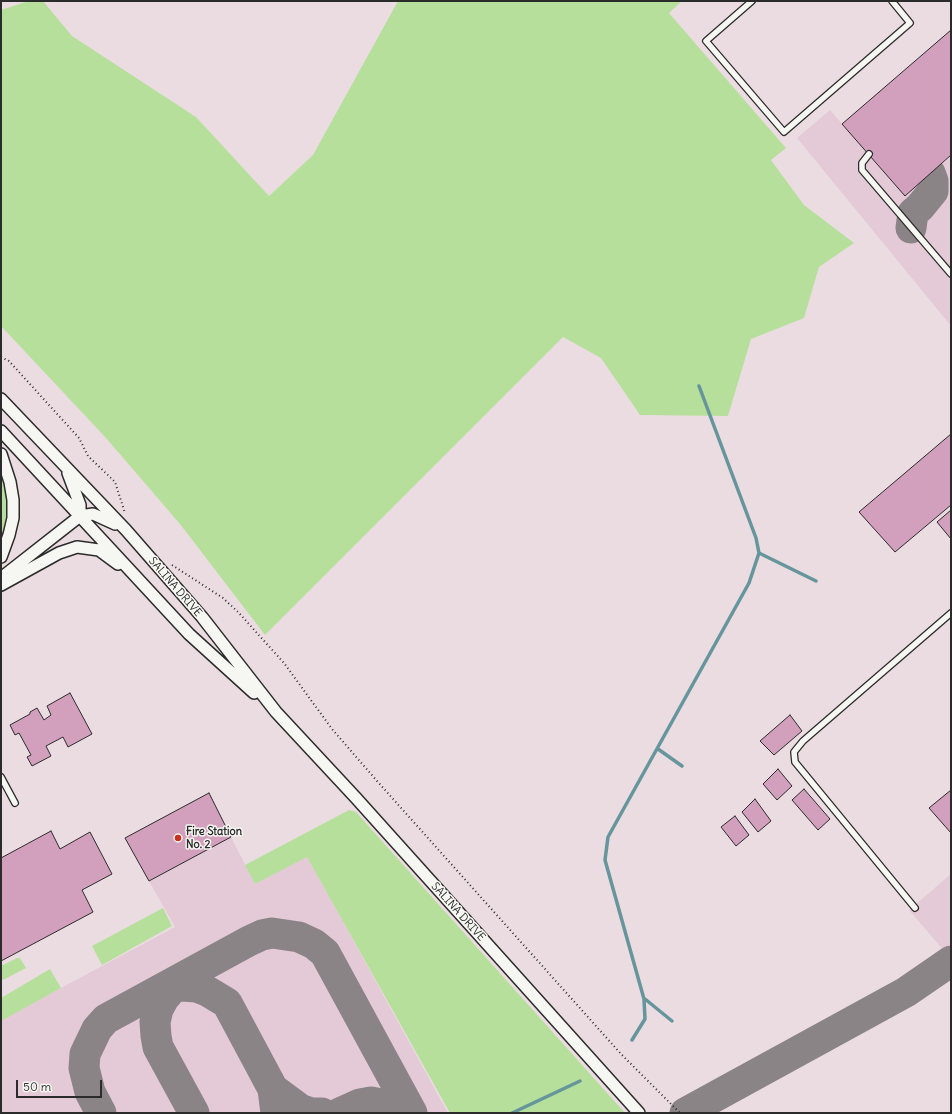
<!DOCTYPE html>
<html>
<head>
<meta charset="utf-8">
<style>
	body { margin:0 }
	#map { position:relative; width:952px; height:1114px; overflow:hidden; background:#ebdce2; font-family:Delius,sans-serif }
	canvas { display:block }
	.frame { position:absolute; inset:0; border:2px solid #2b2b2b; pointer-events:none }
	.scale { position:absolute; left:16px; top:1080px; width:86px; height:18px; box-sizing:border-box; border:2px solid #2b2b2b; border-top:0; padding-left:5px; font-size:12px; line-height:14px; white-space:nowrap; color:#2b2b2b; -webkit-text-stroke:3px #f6f6f2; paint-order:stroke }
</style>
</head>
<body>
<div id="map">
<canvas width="952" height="1114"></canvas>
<div class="frame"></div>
<div class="scale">50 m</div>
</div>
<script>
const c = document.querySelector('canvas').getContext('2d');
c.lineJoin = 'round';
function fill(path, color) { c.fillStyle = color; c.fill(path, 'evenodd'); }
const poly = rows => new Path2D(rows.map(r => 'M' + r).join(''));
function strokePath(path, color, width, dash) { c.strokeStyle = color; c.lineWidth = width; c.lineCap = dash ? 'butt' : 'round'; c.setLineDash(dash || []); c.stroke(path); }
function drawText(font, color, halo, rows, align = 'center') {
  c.font = font + ' Delius,sans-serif'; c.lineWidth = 3; c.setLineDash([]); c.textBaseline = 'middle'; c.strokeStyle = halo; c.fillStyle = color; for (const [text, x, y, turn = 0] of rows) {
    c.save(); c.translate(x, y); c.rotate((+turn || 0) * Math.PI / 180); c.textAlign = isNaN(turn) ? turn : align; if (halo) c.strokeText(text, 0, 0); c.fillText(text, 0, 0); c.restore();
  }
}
fill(poly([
	[830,110,905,195,951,156,951,326,797,138],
	[231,837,255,884,307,856,448,1113,1,1113,1,1020,175,927,149,881],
	[951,874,951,959,909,910]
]), '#e4cad7');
fill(poly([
	[29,1,43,1,72,36,196,117,269,196,313,155,398,1,682,1,669,13,786,148,771,160,804,205,854,243,819,267,804,318,751,339,728,416,640,415,601,358,563,337,265,635,180,524,106,438,1,326,1,10],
	[1,474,5,485,8,508,1,540],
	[349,810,356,812,625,1113,450,1113,307,857,255,884,245,865],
	[163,908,172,926,102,965,92,946],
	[17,958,20,958,26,968,3,980,1,979,1,966],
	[50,969,61,988,1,1021,1,998]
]), '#b7df9c');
strokePath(poly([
	[759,553,816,581],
	[658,749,682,766],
	[645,999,672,1021],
	[632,1040,645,1019,644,999,605,860,608,837,749,583,759,553,756,538,699,386],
	[512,1113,580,1081]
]), '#66969c', 3.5);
strokePath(poly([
	[911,228,913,213,920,207,933,191,933,181,930,173],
	[178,982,164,998,158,1009,155,1022,156,1036,158,1047,194,1113],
	[164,989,182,986,196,987,207,991,227,1003,273,1089,276,1113],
	[273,1089,300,1109,311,1113,322,1113],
	[101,1113,90,1092,84,1068,85,1054,97,1029,106,1019,249,941,262,935,272,933,299,937,314,944,325,953,412,1113],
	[340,1113,360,1104,371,1102,395,1107,405,1113],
	[685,1113,906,992,951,961]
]), '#8b8486', 31);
const building = poly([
	[951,30,951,155,905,196,842,124,951,30],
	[951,434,951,505,895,552,859,512,951,434],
	[951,510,951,539,937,522,951,510],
	[70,693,92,734,68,747,63,737,46,746,51,756,32,766,27,757,31,755,19,733,15,735,10,725,30,714,30,712,37,708,44,720,51,715,47,706,70,693],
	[790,715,802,731,774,755,760,741,790,715],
	[778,769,792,786,777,800,763,784,778,769],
	[804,789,830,819,818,830,792,800,804,789],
	[951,790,951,833,929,808,951,790],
	[209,793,231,837,149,881,125,838,209,793],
	[755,799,771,821,758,832,742,812,755,799],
	[735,816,749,835,736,846,721,827,735,816],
	[51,831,60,849,90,832,112,874,82,890,93,912,1,961,1,858,51,831]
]);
fill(building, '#d2a0bc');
strokePath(building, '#2b2b2b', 1);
const service = poly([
	[752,1,706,41,784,132,910,23,892,1],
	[869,154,862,163,862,170,951,274],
	[1,777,15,803],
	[915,908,795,762,794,752,803,741,951,613]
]);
const minor = poly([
	[1,399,126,530,202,617,276,712,356,798,639,1113],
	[1,431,189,634,254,693],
	[1,454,10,482,13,500,13,518,9,535,1,557],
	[68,473,80,505,80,516],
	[1,578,80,516,93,514,115,524],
	[1,585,59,553,77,547,99,550,118,564]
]);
strokePath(service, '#2b2b2b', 8);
strokePath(minor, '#2b2b2b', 14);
strokePath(poly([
	[1,357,9,361,79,438,88,456,115,482,125,513],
	[172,565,223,598,239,613,284,663,332,729,377,781,621,1054,680,1113]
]), '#2b2b2b', 2, [1, 3]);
strokePath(service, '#f6f6f2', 5.5);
strokePath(minor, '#f6f6f2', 11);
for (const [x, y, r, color] of [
	[178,838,4,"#c8321e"]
]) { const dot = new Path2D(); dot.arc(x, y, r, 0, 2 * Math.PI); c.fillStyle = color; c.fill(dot); strokePath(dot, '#f6f6f2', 1.5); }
drawText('11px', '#2b2b2b', '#f6f6f2', [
	["SALINA DRIVE",175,587,49],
	["SALINA DRIVE",458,912,48]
]);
drawText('bold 11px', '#2b2b2b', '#f6f6f2', [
	["Fire Station",186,832],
	["No. 2",186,845]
], 'left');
</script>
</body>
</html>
